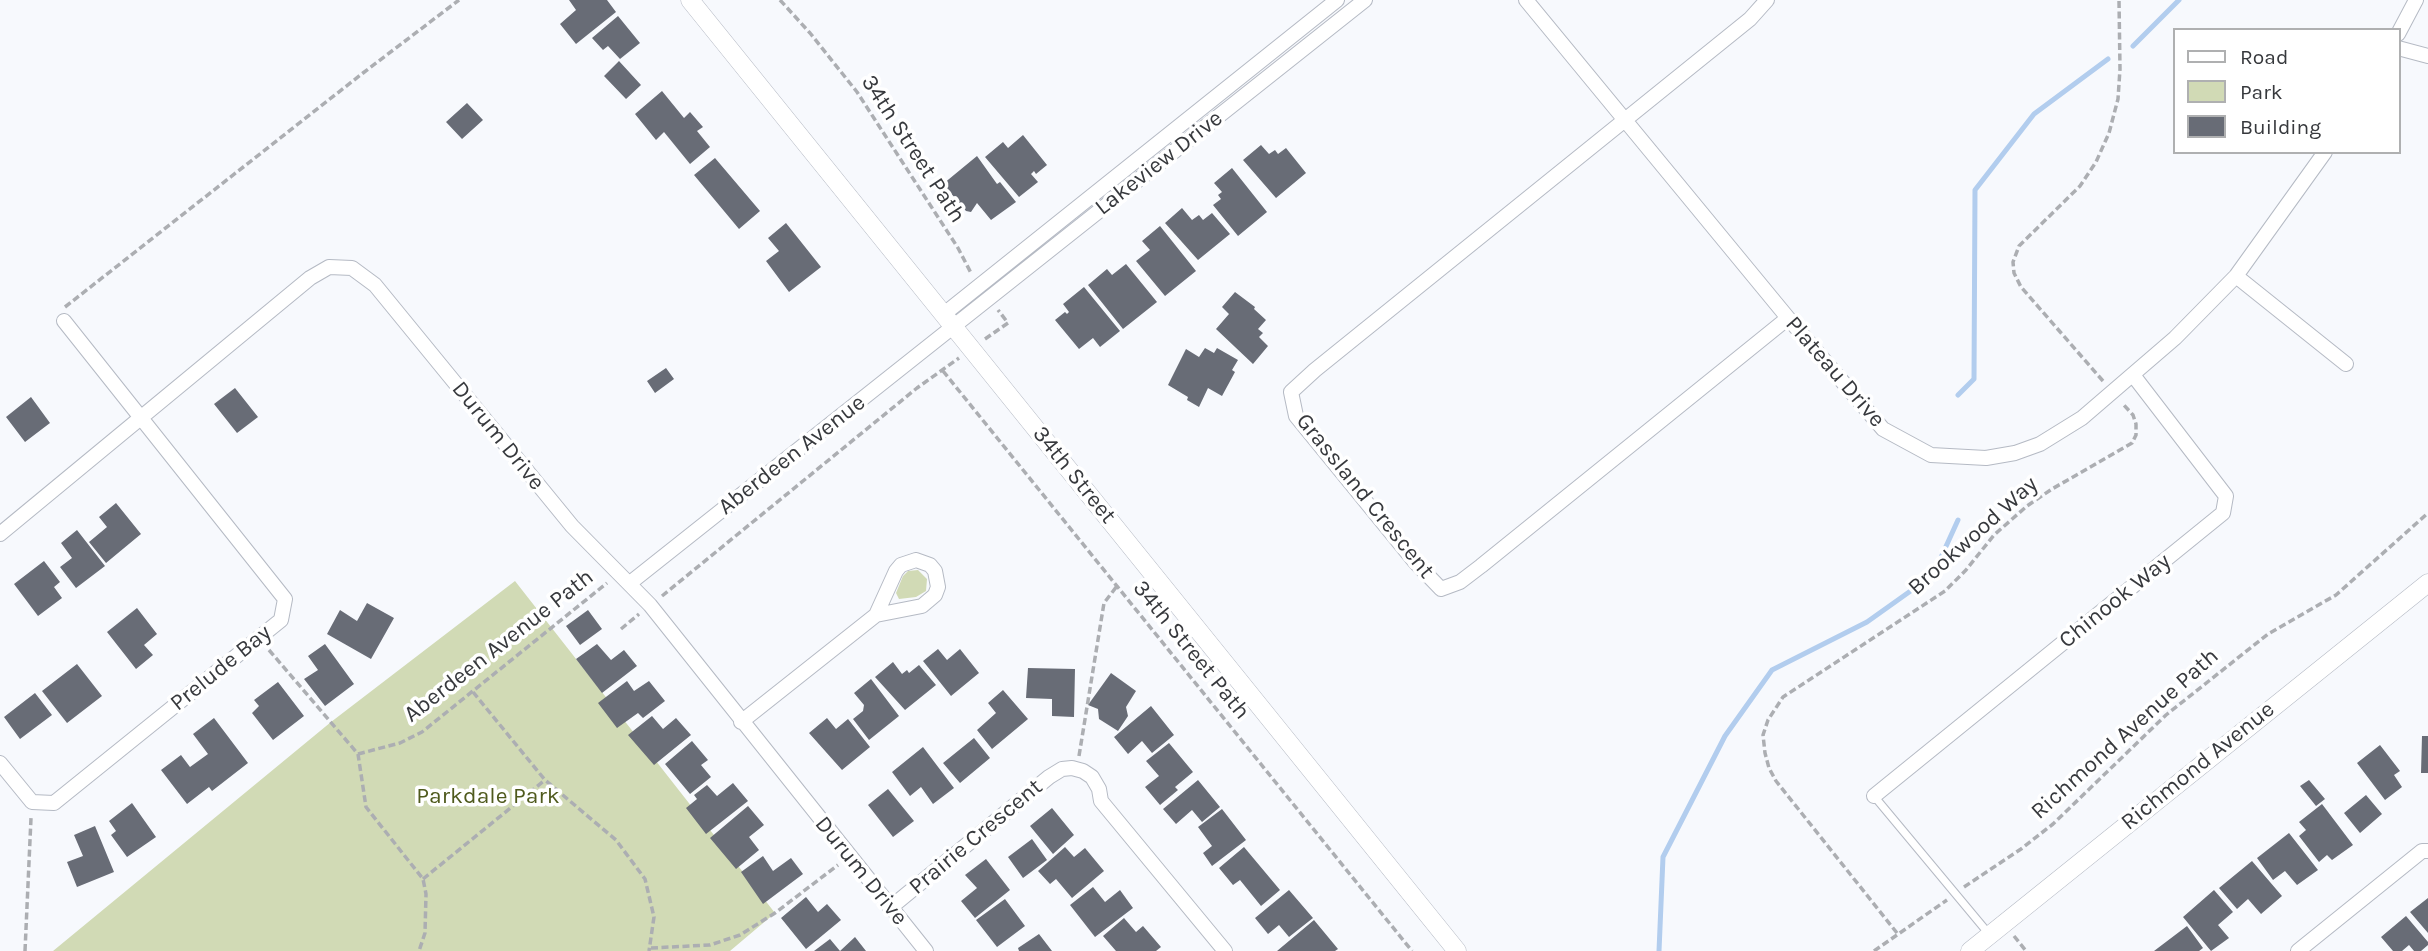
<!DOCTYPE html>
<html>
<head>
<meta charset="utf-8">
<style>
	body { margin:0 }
	#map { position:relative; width:2428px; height:951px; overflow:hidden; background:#f7f9fd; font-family:Karla,sans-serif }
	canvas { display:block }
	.legend { position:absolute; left:2173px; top:28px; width:228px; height:126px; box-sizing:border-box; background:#fff; border:2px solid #afb0b1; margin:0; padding:9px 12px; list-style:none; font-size:21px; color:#37393d }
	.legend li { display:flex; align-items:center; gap:14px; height:35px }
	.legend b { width:35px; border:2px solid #afb0b1 }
</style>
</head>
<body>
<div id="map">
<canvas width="2428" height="951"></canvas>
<ul class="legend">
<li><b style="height:9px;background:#fff"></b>Road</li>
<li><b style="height:19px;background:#d1dab5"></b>Park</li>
<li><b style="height:19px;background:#686c76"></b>Building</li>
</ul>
</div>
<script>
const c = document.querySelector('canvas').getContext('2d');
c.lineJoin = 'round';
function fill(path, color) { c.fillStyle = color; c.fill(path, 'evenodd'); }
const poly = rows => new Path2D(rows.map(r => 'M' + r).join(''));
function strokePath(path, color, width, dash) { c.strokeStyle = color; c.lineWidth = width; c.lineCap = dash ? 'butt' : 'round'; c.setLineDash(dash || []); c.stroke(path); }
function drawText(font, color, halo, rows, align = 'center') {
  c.font = font + ' Karla,sans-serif'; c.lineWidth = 7; c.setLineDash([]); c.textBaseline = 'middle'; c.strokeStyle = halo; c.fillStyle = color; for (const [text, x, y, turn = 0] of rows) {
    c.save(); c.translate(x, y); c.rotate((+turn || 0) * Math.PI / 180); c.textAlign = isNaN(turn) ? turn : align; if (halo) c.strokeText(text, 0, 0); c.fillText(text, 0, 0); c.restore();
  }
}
fill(poly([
	[918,570,927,579,926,591,916,597,899,599,896,593,903,576,908,571],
	[515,581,775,913,730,951,53,951,331,722]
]), '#d1dab5');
strokePath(poly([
	[2133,46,2179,0],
	[1958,395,1974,379,1975,190,2034,114,2108,59],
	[1659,951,1663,857,1725,736,1772,670,1867,622,1933,575,1958,520]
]), '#b2cdee', 5);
fill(poly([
	[569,0,607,0,616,12,576,44,560,24,576,10],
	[618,16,640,43,620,59,608,46,603,50,592,38],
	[619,61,641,85,626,99,604,76],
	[662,91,684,118,690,112,703,127,697,131,710,147,690,164,664,132,656,140,635,114],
	[467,103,483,120,462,139,446,122],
	[1023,135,1047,165,1036,174,1034,171,1031,174,1038,182,1019,197,985,157,1003,142,1008,148],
	[1261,145,1269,154,1275,150,1278,154,1286,148,1306,173,1276,198,1243,160],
	[977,156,997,184,1000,182,1016,202,991,220,977,203,971,212,966,211,943,184],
	[715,158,760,211,739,229,694,175],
	[1232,168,1267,212,1238,236,1213,205,1221,199,1218,195,1222,192,1214,183],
	[1182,208,1192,220,1199,215,1203,220,1212,213,1230,234,1198,260,1165,223],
	[786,223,821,267,789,292,766,261,779,251,768,238],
	[1160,226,1196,271,1165,296,1136,261,1150,250,1142,241],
	[1126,264,1157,302,1123,329,1088,285,1107,269,1112,275],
	[1084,287,1120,331,1100,347,1093,338,1079,349,1055,320,1065,312,1067,314,1069,312,1063,304],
	[1235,292,1255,307,1254,309,1266,320,1258,329,1263,333,1259,337,1268,346,1253,364,1216,329,1229,314,1222,307],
	[1205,348,1214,353,1217,348,1238,360,1232,370,1235,372,1222,396,1208,388,1199,407,1187,400,1188,397,1168,385,1186,349,1199,357],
	[666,368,674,379,655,393,647,381],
	[235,388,258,417,237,433,214,404],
	[31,397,50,423,25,442,6,417],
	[116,503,141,534,106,563,89,542,107,527,99,517],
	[77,530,105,566,76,588,60,567,72,558,61,543],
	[44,561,60,582,54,587,62,598,38,616,14,584],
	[367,603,394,618,371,659,327,634,340,610,357,621],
	[137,608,157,634,144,645,153,655,136,669,107,632],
	[588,610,602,629,580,645,566,626],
	[325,644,354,684,325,706,304,679,318,670,308,656],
	[597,644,611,660,624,650,637,666,602,693,576,659],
	[938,649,947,660,960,649,979,673,951,696,923,661],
	[893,662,902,674,907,670,909,673,919,665,936,685,905,710,875,677],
	[77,664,102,696,67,723,42,691],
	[1028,668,1075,669,1074,717,1052,716,1052,699,1026,698],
	[1111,673,1136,691,1126,707,1128,716,1118,731,1099,719,1098,709,1088,705],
	[871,679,899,716,869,740,853,719,863,711,864,705,854,693],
	[627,681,634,691,649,681,665,701,643,718,638,713,617,728,598,703],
	[278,682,304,716,273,740,252,713,259,706,254,700],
	[1003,690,1028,719,992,749,977,730,996,713,988,703],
	[35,693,52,715,20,739,4,717],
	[1151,706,1174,735,1152,753,1142,741,1128,754,1114,737],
	[652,716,663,729,676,718,691,735,654,765,628,735],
	[214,718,248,763,212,791,209,787,187,804,161,770,181,755,190,767,208,754,193,734],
	[827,718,836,729,848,719,870,747,842,770,809,733],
	[2422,736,2428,736,2428,773,2421,773],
	[974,738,990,758,960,783,943,763],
	[692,741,708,760,701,765,711,777,690,794,665,764],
	[1169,743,1193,772,1175,787,1178,790,1160,805,1145,787,1159,776,1146,761],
	[2380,745,2400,771,2394,775,2402,787,2385,800,2357,763],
	[923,747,954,788,933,804,921,787,910,796,892,772],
	[1198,780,1220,807,1202,822,1192,810,1176,824,1163,809],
	[2309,780,2325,799,2316,806,2300,786],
	[733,783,748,801,706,834,686,808,697,799,694,795,707,785,717,796],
	[888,789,914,821,893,837,868,805],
	[2366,795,2382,814,2360,833,2344,813],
	[132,803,156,837,127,857,111,835,116,831,109,821],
	[2322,804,2353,845,2332,860,2327,855,2319,862,2299,836,2306,830,2299,822],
	[748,806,764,825,749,837,759,850,736,869,710,838],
	[1052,808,1074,835,1053,854,1030,826],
	[1222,809,1246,840,1212,866,1203,853,1212,846,1198,827],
	[95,826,114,872,77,887,67,862,83,856,74,835],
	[2289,833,2318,870,2297,885,2285,871,2273,880,2257,858],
	[1032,839,1047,860,1023,878,1008,857],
	[1065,847,1074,857,1085,848,1104,871,1072,898,1056,879,1050,884,1038,871],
	[1244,847,1280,890,1261,906,1240,880,1233,885,1219,868],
	[763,856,773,871,791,858,803,874,763,904,741,872],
	[986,859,1010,890,975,918,961,901,977,888,965,875],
	[2252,861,2282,896,2261,914,2248,899,2237,909,2219,888],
	[1093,887,1105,902,1120,890,1133,908,1095,937,1070,905],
	[1289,890,1313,918,1289,937,1279,925,1268,934,1255,918],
	[2214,890,2233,912,2218,925,2229,938,2211,951,2183,917],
	[806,897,818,912,827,904,841,920,806,949,781,918],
	[2428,898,2428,933,2410,912],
	[1005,899,1025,926,997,947,976,920],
	[2406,916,2428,942,2428,945,2421,951,2414,951,2409,945,2402,951,2393,951,2381,937],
	[1124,918,1136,932,1143,926,1161,947,1156,951,1116,951,1103,936],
	[1314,920,1338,949,1335,951,1277,951],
	[2187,926,2203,948,2199,951,2154,951],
	[1039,934,1052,951,1019,951,1018,948],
	[855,937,866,951,814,951,830,939,840,951]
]), '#686c76');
const service = poly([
	[1874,796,1989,934]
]);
const minor = poly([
	[1526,0,1788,318,1883,429,1931,455,1986,458,2015,453,2040,444,2082,418,2175,338,2236,276,2325,152],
	[1767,0,1750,19,1315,370,1291,392,1296,416,1415,562,1441,589,1460,582,1481,566,1788,318],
	[2398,34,2416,0],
	[2398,48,2428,56],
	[2236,276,2346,364],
	[944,314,1337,0],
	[0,534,310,278,329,267,352,268,375,285,572,526,650,605,926,951],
	[916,560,930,565,935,571,938,587,935,595,922,606,876,615,896,571,901,565,916,560],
	[630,583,1365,0],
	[741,722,876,615],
	[0,763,32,802,54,803,281,620,285,599,64,321],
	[1874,796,2223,513,2226,496,2133,375],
	[890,908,1049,777,1062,769,1072,768,1083,771,1092,777,1099,789,1101,801,1225,951],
	[2298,951,2422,851,2428,851]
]);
const tertiary = poly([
	[690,0,1457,951],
	[1970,951,2428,583]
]);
strokePath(service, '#b5bac4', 9);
strokePath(minor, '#b5bac4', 16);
strokePath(tertiary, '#b5bac4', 19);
strokePath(poly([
	[780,0,810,33,857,92,958,248,971,273],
	[65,307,363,73,459,0],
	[985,339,1008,323,998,310],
	[943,371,1412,951],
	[2103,381,2021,287,2014,273,2013,262,2019,246,2080,186,2096,162,2109,133,2118,99,2120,69,2119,0],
	[662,596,917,388,959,358],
	[621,629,639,614],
	[269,650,358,754,366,807,423,879,426,894,425,933,419,951],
	[473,692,545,780,616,840,645,879,654,917,649,951],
	[358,754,400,743,422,732,607,583],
	[1079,756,1104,603,1117,586],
	[423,879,545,780],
	[1964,887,2021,849,2053,824,2166,715,2268,634,2336,595,2428,513],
	[1897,933,1776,781,1769,768,1765,753,1763,735,1768,720,1783,697,1945,591,1966,570,1994,535,2027,506,2052,489,2132,443,2136,435,2136,424,2133,415,2122,403],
	[2014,936,2026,951],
	[651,948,710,945,740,935,775,913,838,865],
	[25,951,31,818],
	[1874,951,1947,900]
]), '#acaeb2', 3.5, [7, 3.5]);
strokePath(service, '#fff', 7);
strokePath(minor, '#fff', 14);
strokePath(tertiary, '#fff', 18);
drawText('23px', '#37393d', '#fff', [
	["34th Street Path",913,149,57],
	["Lakeview Drive",1159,163,-38],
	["Plateau Drive",1835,372,49],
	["Durum Drive",498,436,51],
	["Aberdeen Avenue",792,455,-38],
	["34th Street",1074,475,51],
	["Grassland Crescent",1365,496,51],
	["Brookwood Way",1973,536,-42],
	["Chinook Way",2115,601,-39],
	["Aberdeen Avenue Path",499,646,-38],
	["34th Street Path",1191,650,51],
	["Prelude Bay",221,668,-39],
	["Richmond Avenue Path",2125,734,-42],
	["Richmond Avenue",2198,766,-39],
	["Prairie Crescent",976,837,-40],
	["Durum Drive",861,871,51]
]);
drawText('23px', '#4f5a1d', '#fff', [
	["Parkdale Park",488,796]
]);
</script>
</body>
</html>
